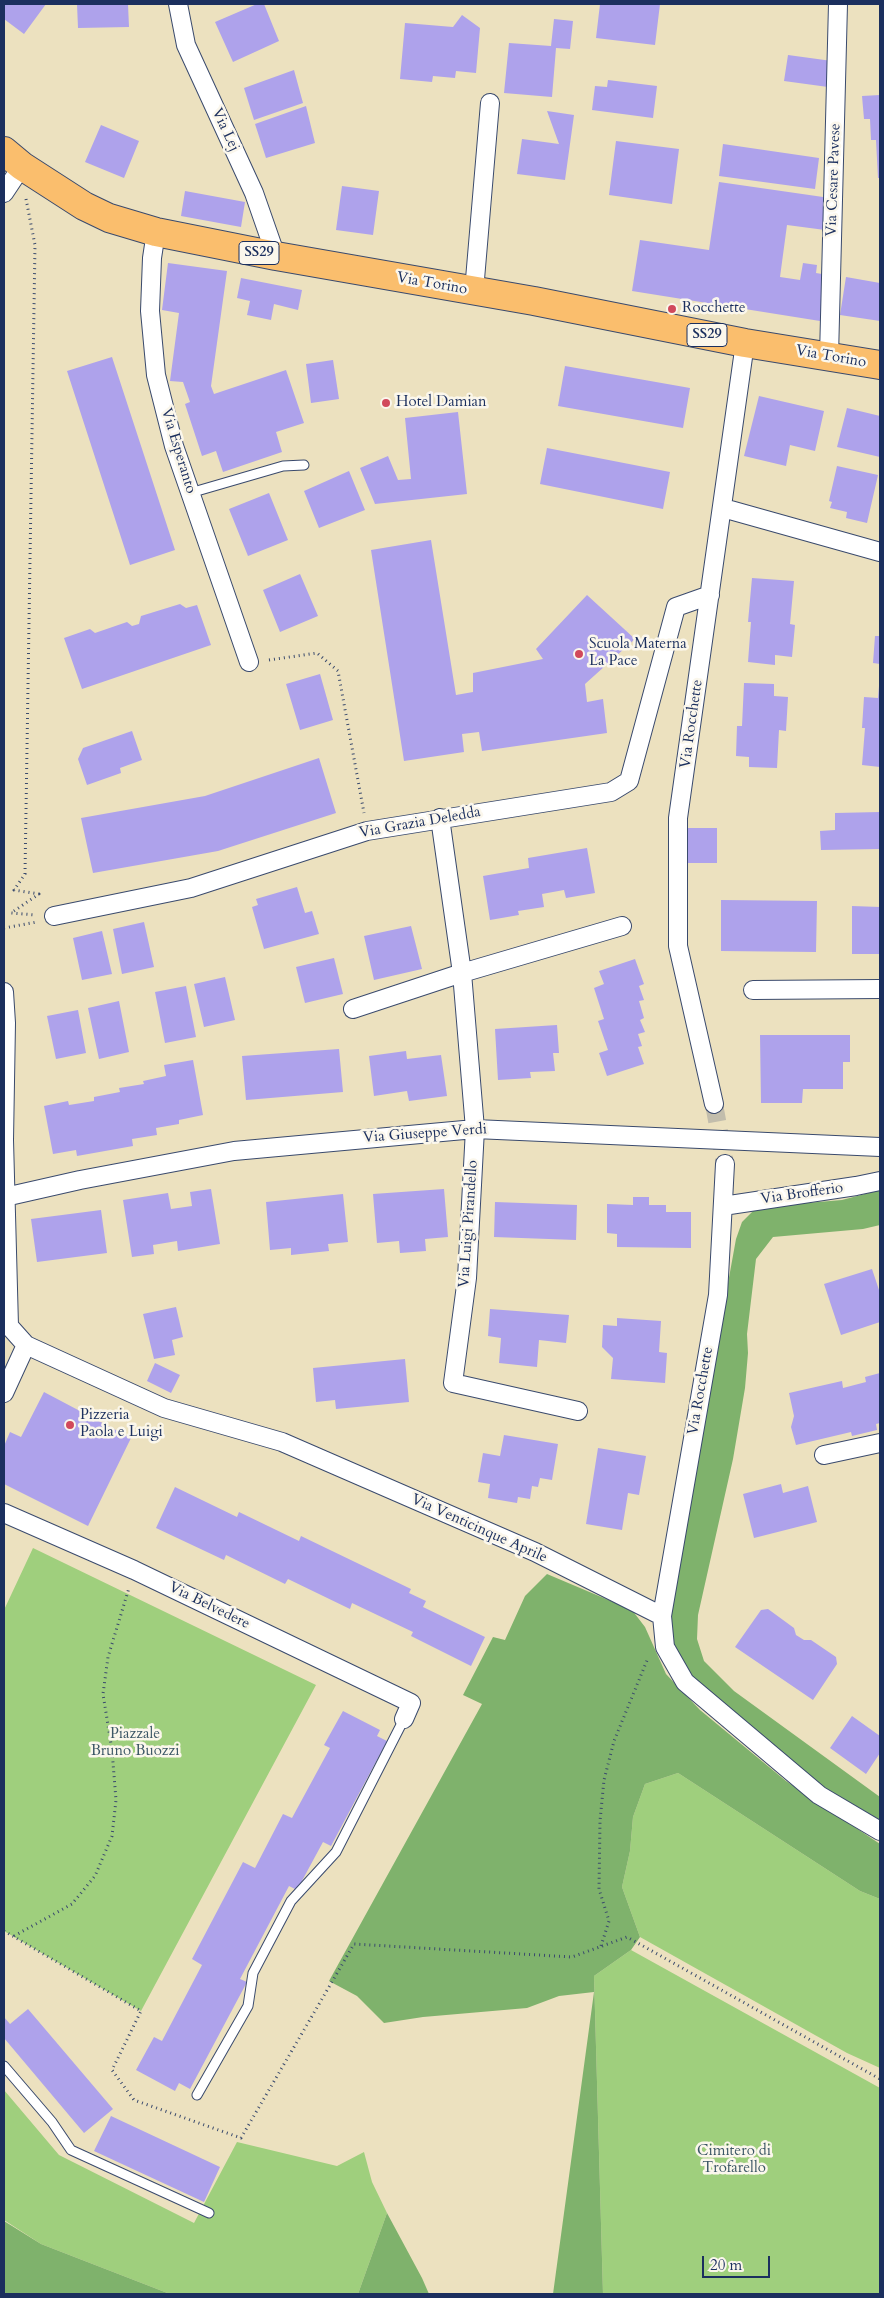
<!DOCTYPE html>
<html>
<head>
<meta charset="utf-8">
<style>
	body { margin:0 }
	#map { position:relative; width:884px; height:2298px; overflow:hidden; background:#ece1bf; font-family:Cardo,serif }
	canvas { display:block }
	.frame { position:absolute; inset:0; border:5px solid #1b2f5e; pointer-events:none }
	.scale { position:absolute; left:702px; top:2256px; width:68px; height:22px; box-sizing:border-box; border:2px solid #1b2f5e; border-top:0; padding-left:6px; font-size:15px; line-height:18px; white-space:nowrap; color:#1b2f5e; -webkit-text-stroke:4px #fbf7ec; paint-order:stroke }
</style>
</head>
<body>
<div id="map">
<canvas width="884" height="2298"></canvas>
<div class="frame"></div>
<div class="scale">20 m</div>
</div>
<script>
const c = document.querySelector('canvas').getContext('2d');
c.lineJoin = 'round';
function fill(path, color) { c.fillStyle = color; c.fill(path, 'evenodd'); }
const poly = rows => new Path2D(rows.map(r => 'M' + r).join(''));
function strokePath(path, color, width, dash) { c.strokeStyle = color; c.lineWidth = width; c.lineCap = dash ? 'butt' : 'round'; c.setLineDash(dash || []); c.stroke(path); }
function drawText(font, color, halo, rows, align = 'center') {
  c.font = font + ' Cardo,serif'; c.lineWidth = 5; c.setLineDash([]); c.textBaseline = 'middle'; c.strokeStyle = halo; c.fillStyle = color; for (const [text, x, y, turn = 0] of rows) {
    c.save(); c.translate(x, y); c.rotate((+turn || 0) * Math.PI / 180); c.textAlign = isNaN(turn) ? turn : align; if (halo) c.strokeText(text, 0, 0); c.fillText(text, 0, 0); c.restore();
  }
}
fill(poly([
	[33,1548,316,1685,141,2011,4,1931,4,1610],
	[678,1773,860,1891,880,1899,880,2068,847,2053,640,1937,622,1887,630,1851,633,1817,645,1784],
	[631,1950,880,2088,880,2294,603,2294,594,1976],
	[4,2090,59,2155,194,2223,237,2142,337,2166,364,2152,372,2182,387,2213,358,2294,170,2294,41,2244,4,2220]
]), '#9fcf7d');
fill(poly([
	[880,1190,880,1225,863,1229,773,1237,756,1259,747,1334,748,1353,745,1388,733,1459,698,1615,697,1639,704,1661,734,1691,880,1797,880,1820,822,1786,728,1712,692,1680,672,1643,670,1603,736,1239,742,1222,754,1210,771,1206,842,1200],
	[547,1574,632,1610,645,1627,666,1674,700,1710,786,1781,880,1844,880,1899,860,1891,678,1773,645,1784,633,1817,630,1851,622,1887,640,1937,631,1950,594,1976,603,2294,553,2294,594,1992,559,1996,527,2008,423,2017,384,2023,357,1996,329,1981,482,1704,463,1695,493,1637,505,1640,525,1596],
	[387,2213,422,2278,429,2294,358,2294],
	[4,2221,41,2244,170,2294,4,2294]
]), '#7fb26c');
fill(poly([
	[4,4,46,4,24,34,4,19],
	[77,4,128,4,129,27,78,28],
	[257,4,264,4,279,41,233,62,215,22],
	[600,4,660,4,655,45,596,38],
	[462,15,480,28,476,73,456,71,455,78,433,76,432,82,400,79,405,23,453,27],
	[554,19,573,21,570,49,556,48,552,97,504,93,509,43,551,46],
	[788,55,832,61,828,87,784,81],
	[294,70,303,103,254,120,244,88],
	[608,80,657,86,653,118,592,110,595,86,607,87],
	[880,95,880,178,878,178,876,140,871,140,870,119,864,119,862,96],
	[306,106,315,143,266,158,255,124],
	[547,111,574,115,565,180,517,174,522,139,559,144],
	[101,125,139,141,124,178,85,162],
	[616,141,679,149,672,204,609,195],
	[723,144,819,158,815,189,719,176],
	[719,182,830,198,825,230,787,225,780,277,800,280,803,263,817,265,816,273,828,275,820,321,632,291,640,240,709,250],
	[342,186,379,191,373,235,336,230],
	[185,191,245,202,241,227,181,216],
	[168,263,227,271,211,386,214,394,286,370,304,423,276,432,282,452,223,472,216,451,202,456,185,404,190,402,183,382,170,381,179,313,162,310],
	[846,277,880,283,880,321,840,315],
	[241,278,302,290,298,310,274,304,271,320,247,315,250,301,237,298],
	[112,357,175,550,130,565,67,371],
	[333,360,339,399,311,403,306,364],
	[565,366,690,388,683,428,558,406],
	[759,396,824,411,815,451,790,445,786,466,744,456],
	[847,408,880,416,880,457,837,447],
	[458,412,467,494,375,504,360,468,388,456,398,480,411,479,405,418],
	[547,448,670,472,663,509,540,484],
	[837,466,878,475,867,523,846,518,847,512,830,508,832,502,829,501],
	[349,471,365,510,319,528,304,491],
	[269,493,288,540,248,556,229,509],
	[431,540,456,695,473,692,473,673,543,659,536,649,587,595,635,639,585,684,587,702,603,699,607,733,482,751,479,732,462,734,464,752,404,761,371,550],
	[300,574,318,616,280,632,263,590],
	[752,578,794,581,790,624,795,625,792,657,775,655,775,665,748,662,751,622,748,622],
	[180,604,186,608,197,605,211,645,82,689,64,638,90,629,95,633,127,622,132,626,139,624,141,616],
	[875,636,880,636,880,664,873,663],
	[320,674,333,720,300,730,286,684],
	[744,683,774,684,774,696,788,697,786,731,779,730,777,768,749,767,749,757,736,756,737,726,742,726],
	[879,686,880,767,862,765,865,728,862,728,864,697,878,698],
	[132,731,142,760,120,768,121,773,87,785,78,759,83,748],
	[319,758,336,813,218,851,93,873,81,818,205,796],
	[880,812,880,849,821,850,820,831,835,830,835,813],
	[687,828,717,828,717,863,686,863],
	[587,848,595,893,566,898,564,890,542,894,544,907,518,911,519,915,490,920,483,876,529,868,528,858],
	[297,887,305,913,312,911,319,934,264,949,252,907,258,905,256,899],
	[721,900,817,901,816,952,721,951],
	[852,906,880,907,880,954,852,954],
	[144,922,154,967,122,974,113,929],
	[411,926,422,969,374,980,364,936],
	[102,931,112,974,82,980,73,938],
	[334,958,343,994,305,1003,296,967],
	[635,959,644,984,639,986,644,1000,639,1001,644,1018,640,1020,645,1032,638,1034,642,1046,638,1047,644,1064,607,1076,599,1053,608,1050,598,1021,604,1019,594,988,604,984,599,971],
	[225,977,235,1020,204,1027,194,984],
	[186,986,196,1037,165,1043,155,992],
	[119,1001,129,1052,99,1059,88,1008],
	[78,1010,86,1053,56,1059,47,1016],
	[557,1025,559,1053,553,1053,555,1071,530,1072,531,1078,498,1080,495,1029],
	[760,1035,850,1035,850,1062,843,1062,843,1089,803,1089,802,1103,761,1103],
	[339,1049,343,1092,246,1100,242,1056],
	[406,1051,407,1059,441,1055,447,1096,409,1101,407,1091,374,1096,369,1056],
	[193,1060,203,1115,179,1120,179,1124,156,1128,157,1135,132,1139,133,1146,77,1156,76,1150,53,1154,44,1106,68,1101,69,1105,94,1101,94,1097,120,1092,119,1088,144,1084,143,1081,166,1076,164,1065],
	[211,1189,220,1244,178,1251,177,1241,153,1245,154,1254,132,1257,123,1200,168,1193,171,1209,192,1206,190,1192],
	[444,1189,448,1237,425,1239,426,1251,400,1253,399,1241,377,1243,373,1194],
	[343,1194,348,1242,328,1244,329,1251,291,1255,291,1248,270,1250,266,1202],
	[633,1197,649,1197,649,1205,666,1205,666,1212,691,1212,691,1248,617,1247,617,1234,607,1233,607,1204,633,1205],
	[495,1202,577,1205,576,1240,494,1237],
	[101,1210,107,1253,37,1262,31,1219],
	[872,1269,880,1293,880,1322,841,1335,824,1284],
	[176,1307,183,1337,172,1340,175,1355,154,1359,143,1314],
	[490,1309,569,1315,566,1343,539,1340,537,1367,499,1363,501,1338,488,1336],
	[617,1318,661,1321,659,1352,667,1353,665,1383,611,1379,613,1358,602,1347,603,1325,617,1326],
	[405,1359,409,1402,336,1409,335,1400,316,1402,313,1368],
	[155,1363,180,1375,171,1393,147,1381],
	[880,1373,880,1423,876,1424,877,1430,852,1436,851,1432,796,1445,791,1427,794,1416,789,1393,842,1381,843,1388,866,1382,865,1377],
	[44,1392,131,1438,88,1526,4,1484,4,1446,10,1432,21,1437],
	[504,1435,558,1444,552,1480,540,1478,538,1487,532,1486,530,1499,518,1497,517,1503,488,1498,490,1484,478,1482,483,1453,500,1456],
	[598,1448,646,1456,639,1495,628,1493,622,1530,586,1524],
	[781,1484,783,1493,808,1486,817,1522,754,1538,743,1494],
	[175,1487,237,1517,239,1512,299,1541,301,1536,411,1589,409,1593,426,1601,423,1607,485,1637,471,1666,411,1636,413,1632,352,1603,350,1609,288,1579,285,1584,226,1555,224,1560,156,1528],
	[768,1609,794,1628,796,1635,804,1640,811,1640,836,1657,837,1664,813,1700,735,1647,761,1610],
	[343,1711,380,1730,377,1736,387,1741,331,1846,323,1842,297,1890,289,1886,240,1979,247,1982,190,2089,179,2083,175,2091,136,2070,154,2037,162,2041,202,1965,192,1959,243,1862,255,1868,283,1814,292,1818,330,1748,324,1745],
	[852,1716,880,1736,880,1753,866,1774,830,1748],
	[28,2009,113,2109,84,2133,4,2038,4,2017,10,2024],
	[111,2116,220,2167,204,2202,94,2151]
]), '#aea2eb');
strokePath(poly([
	[714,1104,725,1164]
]), '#c2bdac', 18, [18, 9]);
const lane = poly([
	[190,493,283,466,304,465],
	[4,2066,52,2122,71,2150,209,2213],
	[197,2095,248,2006,253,1973,291,1901,336,1852,404,1719]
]);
const street = poly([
	[178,4,186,45,254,193,276,256],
	[4,193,22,166],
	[156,232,152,258,150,311,156,375,174,446,249,662],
	[474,291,490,103],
	[829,356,838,4],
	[723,508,880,552],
	[440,818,462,973,475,1129,467,1278,453,1383,578,1411],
	[54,916,191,888,367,831,611,792,629,781,676,607,710,595],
	[753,990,880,989],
	[4,992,6,1023,4,1140,9,1326],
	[353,1009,462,973,622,926],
	[714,1104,678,946,678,818,745,343],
	[5,1197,80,1180,234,1151,475,1129,880,1147],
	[723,1206,856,1186,880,1181],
	[4,1324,9,1326,26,1345,164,1408,282,1442,535,1552,662,1616,665,1647,685,1682,819,1795,880,1831],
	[4,1393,26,1345],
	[824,1455,880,1443],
	[4,1513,134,1570,411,1703,404,1719],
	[662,1616,718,1295,725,1164]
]);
const primary = poly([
	[4,151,22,166,84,206,109,218,156,232,276,256,534,301,745,343,880,365]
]);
strokePath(lane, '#3a4a6d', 11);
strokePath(street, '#3a4a6d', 20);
strokePath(primary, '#3a4a6d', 30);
strokePath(poly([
	[26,199,35,245,25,874,14,890,39,894,11,913,36,915],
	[269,660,317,653,338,671,364,813],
	[4,928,37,922],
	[4,1931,141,2011,112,2070,134,2100,241,2138,354,1944,572,1957,627,1937,880,2079],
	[14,1936,72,1904,95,1876,112,1836,116,1800,112,1750,103,1694,108,1657,129,1588],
	[601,1946,609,1921,599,1889,600,1821,604,1780,614,1741,648,1658]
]), '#3a4a6d', 3, [1, 4]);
strokePath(lane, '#fff', 9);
strokePath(street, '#fff', 18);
strokePath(primary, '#fabe6d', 28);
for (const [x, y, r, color] of [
	[672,309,5,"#d1495b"],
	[386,403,5,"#d1495b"],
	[579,654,5,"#d1495b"],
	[70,1425,5,"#d1495b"]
]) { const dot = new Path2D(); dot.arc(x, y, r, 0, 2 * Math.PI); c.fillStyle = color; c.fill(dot); strokePath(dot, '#fbf7ec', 2); }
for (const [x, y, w] of [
	[259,253,40],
	[707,335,40]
]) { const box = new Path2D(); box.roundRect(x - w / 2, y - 11.5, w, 23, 4); c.fillStyle = '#fbf7ec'; c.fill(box); strokePath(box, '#1b2f5e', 1); }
drawText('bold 14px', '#1b2f5e', null, [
	["SS29",259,253],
	["SS29",707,335]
]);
drawText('15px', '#1b2f5e', '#fbf7ec', [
	["Via Lej",225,130,65],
	["Via Cesare Pavese",834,180,-88],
	["Via Torino",432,284,10],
	["Via Torino",831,357,10],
	["Via Esperanto",178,451,73],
	["Via Rocchette",692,724,-82],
	["Via Grazia Deledda",420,823,-10],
	["Via Giuseppe Verdi",425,1134,-4],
	["Via Brofferio",802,1194,-8],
	["Via Luigi Pirandello",469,1224,-86],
	["Via Rocchette",701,1391,-80],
	["Via Venticinque Aprile",479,1529,24],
	["Via Belvedere",209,1606,26]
]);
drawText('15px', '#1b2f5e', '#fbf7ec', [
	["Rocchette",682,309],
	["Hotel Damian",396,403],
	["Scuola Materna",589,645],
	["La Pace",589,662],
	["Pizzeria",80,1416],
	["Paola e Luigi",80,1433]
], 'left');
drawText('15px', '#3c5766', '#fbf7ec', [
	["Piazzale",135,1735],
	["Bruno Buozzi",135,1752],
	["Cimitero di",734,2152],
	["Trofarello",734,2169]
]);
</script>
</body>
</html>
